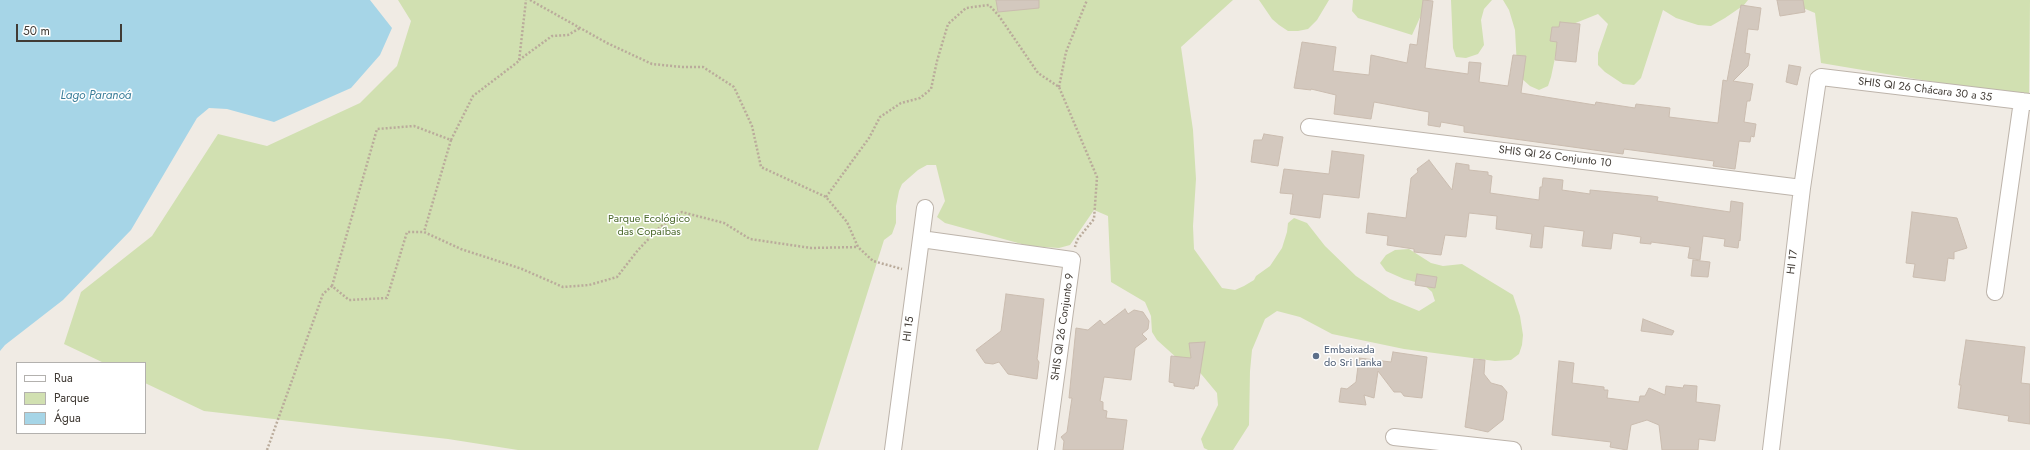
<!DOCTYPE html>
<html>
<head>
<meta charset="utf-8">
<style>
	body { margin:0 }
	#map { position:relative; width:2030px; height:450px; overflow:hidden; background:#f0ebe4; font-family:Jost,sans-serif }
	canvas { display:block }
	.legend { position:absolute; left:16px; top:362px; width:130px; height:72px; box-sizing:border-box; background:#fff; border:1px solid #b3b1ae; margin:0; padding:5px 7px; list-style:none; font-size:12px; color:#413b35 }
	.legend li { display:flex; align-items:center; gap:8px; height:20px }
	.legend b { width:20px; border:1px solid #b3b1ae }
	.scale { position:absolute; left:16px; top:24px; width:106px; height:18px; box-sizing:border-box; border:2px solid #413b35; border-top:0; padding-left:5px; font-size:12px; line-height:14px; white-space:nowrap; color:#413b35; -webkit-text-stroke:3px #fff; paint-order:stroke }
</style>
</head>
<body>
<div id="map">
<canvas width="2030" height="450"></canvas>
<ul class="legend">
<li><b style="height:5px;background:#fff"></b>Rua</li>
<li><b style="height:11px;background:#d1e0b1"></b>Parque</li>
<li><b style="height:11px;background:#a6d5e7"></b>Água</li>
</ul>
<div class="scale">50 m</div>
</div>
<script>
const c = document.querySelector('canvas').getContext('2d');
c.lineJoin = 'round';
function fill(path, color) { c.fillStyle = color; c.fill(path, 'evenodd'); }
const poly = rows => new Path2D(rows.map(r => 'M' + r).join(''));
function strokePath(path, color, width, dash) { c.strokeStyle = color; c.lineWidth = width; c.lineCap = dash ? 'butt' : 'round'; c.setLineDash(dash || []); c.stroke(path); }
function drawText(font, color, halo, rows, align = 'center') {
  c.font = font + ' Jost,sans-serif'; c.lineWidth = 3; c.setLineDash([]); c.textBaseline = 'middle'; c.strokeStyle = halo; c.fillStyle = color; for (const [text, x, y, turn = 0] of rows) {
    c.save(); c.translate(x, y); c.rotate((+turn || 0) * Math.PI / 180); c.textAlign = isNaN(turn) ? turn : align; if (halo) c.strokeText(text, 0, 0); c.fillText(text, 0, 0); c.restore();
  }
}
fill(poly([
	[398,0,1233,0,1181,47,1193,130,1196,179,1193,226,1194,249,1222,288,1235,290,1244,286,1254,280,1256,276,1270,266,1282,248,1287,232,1288,223,1294,218,1307,223,1325,246,1356,276,1390,299,1419,311,1435,301,1432,292,1423,284,1404,279,1386,271,1380,263,1386,255,1395,250,1409,249,1431,263,1443,266,1462,264,1513,295,1520,316,1523,335,1522,345,1519,354,1511,360,1495,361,1404,349,1332,334,1300,317,1277,311,1265,319,1252,350,1250,371,1249,425,1233,450,1208,450,1204,448,1201,439,1218,405,1217,393,1197,369,1178,359,1157,340,1152,332,1151,316,1145,302,1111,282,1108,216,1094,210,1070,245,1059,248,1029,246,945,223,937,217,945,201,936,165,927,165,918,170,902,184,899,191,896,206,896,223,892,234,884,240,818,450,518,450,448,439,204,411,145,383,145,363,104,363,64,344,81,292,152,236,218,134,267,146,360,103,397,66,411,21],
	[1259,0,1329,0,1317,20,1308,29,1298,31,1288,31,1279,25,1272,19],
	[1353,0,1428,0,1412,35,1358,18,1352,11],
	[1451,0,1492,0,1484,9,1481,20,1484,45,1478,54,1466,58,1456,57,1453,48],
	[1503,0,1748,0,1744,5,1725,18,1711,26,1698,25,1676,18,1663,10,1641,78,1634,85,1623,84,1605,72,1598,65,1598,53,1608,24,1598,14,1568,26,1558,44,1551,77,1548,86,1539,90,1530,86,1521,78,1517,67,1515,30,1509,10],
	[1784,0,2030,0,2029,98,1821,63,1815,13]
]), '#d1e0b1');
fill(poly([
	[0,0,370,0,392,28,380,55,351,88,274,122,227,109,209,108,197,118,131,230,63,300,5,345,0,351]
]), '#a6d5e7');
const building = poly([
	[996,0,1039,0,1039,8,998,12,996,0],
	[1423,0,1433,1,1425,68,1468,74,1469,62,1481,63,1479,82,1508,86,1513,55,1526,56,1521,93,1595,105,1596,102,1635,108,1636,104,1670,108,1669,117,1718,123,1723,80,1727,81,1741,5,1761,8,1758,30,1748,29,1745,53,1750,54,1748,66,1733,81,1753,84,1750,101,1747,101,1744,122,1756,124,1754,137,1751,136,1750,142,1739,141,1735,169,1713,166,1714,161,1624,149,1623,154,1464,132,1464,126,1441,122,1440,127,1428,125,1429,112,1374,102,1371,119,1334,114,1336,95,1311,89,1311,90,1294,88,1302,42,1336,47,1333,71,1369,75,1371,55,1407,63,1410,44,1417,45,1423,0],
	[1777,0,1803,0,1805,12,1780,16,1777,0],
	[1560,22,1580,24,1576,62,1555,60,1557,42,1550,41,1552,27,1559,27,1560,22],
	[1789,65,1801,67,1797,85,1786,82,1789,65],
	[1264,134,1283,137,1278,166,1251,162,1254,140,1262,140,1264,134],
	[1332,151,1364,155,1359,198,1323,194,1320,218,1290,214,1293,194,1280,193,1284,169,1329,174,1332,151],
	[1429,160,1452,190,1456,163,1469,165,1469,170,1488,172,1488,175,1492,176,1490,193,1539,200,1540,187,1542,187,1543,178,1545,178,1563,180,1562,190,1590,194,1590,190,1652,196,1658,197,1657,201,1730,212,1731,201,1743,203,1740,241,1739,240,1738,248,1724,246,1725,239,1703,236,1700,260,1688,258,1690,247,1651,242,1651,244,1640,243,1641,237,1613,233,1611,249,1582,246,1584,231,1544,226,1542,248,1530,247,1532,234,1496,229,1497,216,1469,213,1466,237,1445,235,1441,255,1414,252,1414,249,1387,245,1388,236,1366,233,1368,213,1406,218,1411,178,1418,172,1417,169,1429,160],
	[1912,212,1957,218,1967,248,1954,252,1954,259,1948,258,1945,281,1913,277,1915,264,1906,263,1912,212],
	[1693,260,1710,262,1708,277,1691,276,1693,260],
	[1417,274,1437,277,1435,288,1415,285,1417,274],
	[1006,294,1044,299,1038,352,1037,359,1039,362,1037,379,1008,374,999,362,993,364,985,363,976,350,1001,331,1006,294],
	[1125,309,1128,314,1134,310,1143,312,1149,321,1148,329,1142,334,1147,339,1135,348,1131,380,1104,377,1100,401,1103,402,1103,410,1107,411,1106,418,1127,420,1123,450,1063,450,1064,441,1061,437,1067,432,1070,411,1072,398,1069,398,1076,328,1088,330,1100,320,1104,325,1125,309],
	[1643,319,1674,331,1672,335,1641,331,1643,319],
	[1966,340,2025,347,2021,383,2030,384,2030,424,2008,421,2009,416,1958,408,1961,385,1959,385,1966,340],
	[1205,342,1198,386,1195,386,1194,389,1174,386,1174,383,1169,382,1171,356,1191,358,1189,343,1205,342],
	[1393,352,1427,357,1422,398,1404,396,1401,392,1394,392,1378,371,1374,398,1364,395,1366,405,1339,402,1341,388,1347,389,1356,382,1359,358,1391,362,1393,352],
	[1474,359,1485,360,1484,374,1491,383,1502,386,1507,392,1503,420,1488,432,1465,427,1474,359],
	[1559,361,1574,363,1572,383,1604,387,1604,390,1608,390,1607,398,1639,402,1640,396,1645,396,1649,388,1665,395,1666,386,1683,388,1684,385,1697,386,1696,402,1720,405,1715,441,1699,439,1698,450,1662,450,1659,425,1647,420,1631,425,1627,450,1610,447,1611,442,1552,435,1559,361]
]);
fill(building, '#d3c8be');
strokePath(building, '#cabcaf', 1);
const street = poly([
	[1309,127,1802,188],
	[921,239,1072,260,1046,450],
	[1995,292,2022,101],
	[1394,437,1513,450],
	[893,450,925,208],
	[1771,450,1802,188,1818,79,1821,77,2030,102]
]);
strokePath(street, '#bdb4ab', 18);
strokePath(poly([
	[530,0,607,43,652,64,682,67,703,67,734,87,752,126,761,167,826,197,847,222,858,247,873,261,902,269],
	[519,60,552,36,568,35,580,28],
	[1059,87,1066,52,1087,0],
	[451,140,473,96,519,61,526,0],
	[826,197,869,138,880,117,901,103,920,98,931,89,937,61,948,24,966,8,989,5,999,16,1038,73,1059,87,1097,177,1094,219,1077,240,1075,247],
	[332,286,377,129,414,126,451,140,424,232],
	[267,450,323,294,332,286,349,300,387,298,407,232,424,232,461,249,522,269,563,287,589,285,617,277,638,250,660,227,682,212,724,223,750,239,811,248,858,247]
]), '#baab9b', 2.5, [2, 2]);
strokePath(street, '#fff', 16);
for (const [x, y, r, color] of [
	[1316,356,4,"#5c6f8a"]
]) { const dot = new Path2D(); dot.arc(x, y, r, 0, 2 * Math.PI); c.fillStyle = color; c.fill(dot); strokePath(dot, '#fff', 1.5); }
drawText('11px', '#413b35', '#fff', [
	["SHIS QI 26 Chácara 30 a 35",1925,90,7],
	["SHIS QI 26 Conjunto 10",1555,157,7],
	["HI 17",1793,262,-83],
	["SHIS QI 26 Conjunto 9",1063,327,-82],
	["HI 15",909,329,-83]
]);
drawText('11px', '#4e6c2f', '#fff', [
	["Parque Ecológico",649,219],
	["das Copaíbas",649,232]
]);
drawText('11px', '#4e5e75', '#fff', [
	["Embaixada",1324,350],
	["do Sri Lanka",1324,363]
], 'left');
drawText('italic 12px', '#397d99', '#fff', [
	["Lago Paranoá",96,96]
]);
</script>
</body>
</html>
